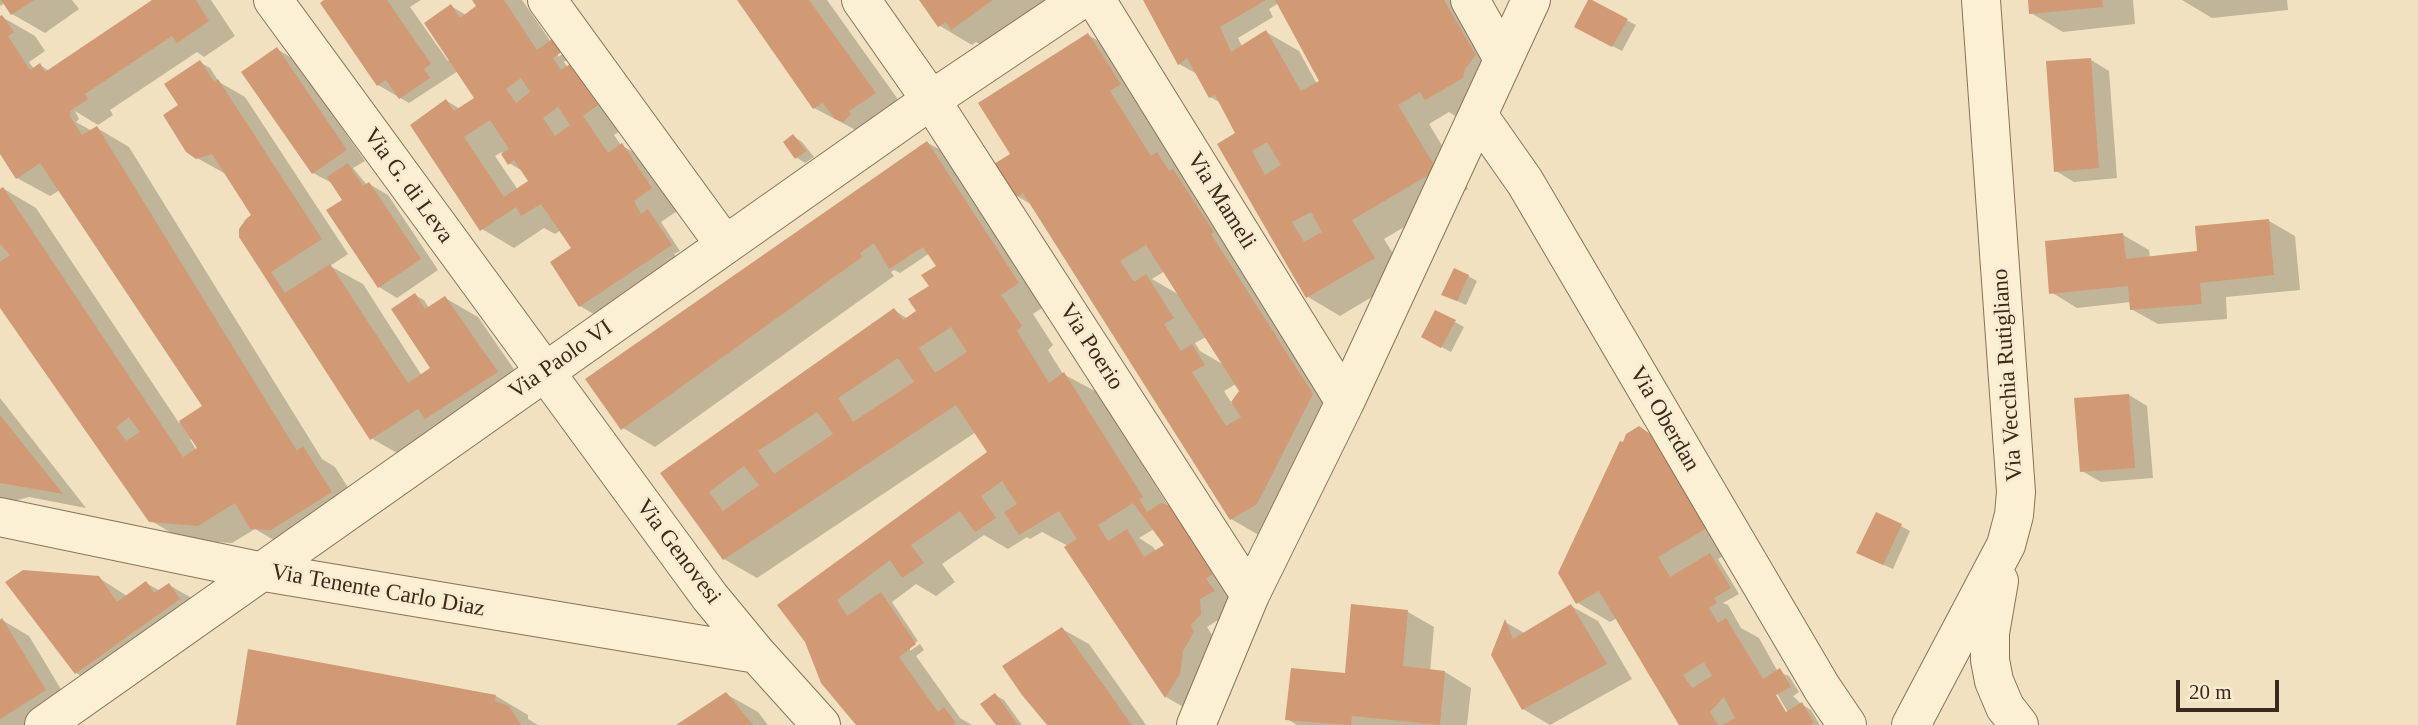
<!DOCTYPE html>
<html>
<head>
<meta charset="utf-8">
<style>
	body { margin:0 }
	#map { position:relative; width:2418px; height:725px; overflow:hidden; background:#f1e1c0; font-family:Georgia,serif }
	canvas { display:block }
	.scale { position:absolute; left:2176px; top:680px; width:103px; height:32px; box-sizing:border-box; border:4px solid #3a2a1c; border-top:0; padding-left:9px; font-size:21px; line-height:24px; white-space:nowrap; color:#3a2a1c; -webkit-text-stroke:5px #f8ebd0; paint-order:stroke }
</style>
</head>
<body>
<div id="map">
<canvas width="2418" height="725"></canvas>
<div class="scale">20 m</div>
</div>
<script>
const c = document.querySelector('canvas').getContext('2d');
c.lineJoin = 'round';
function fill(path, color) { c.fillStyle = color; c.fill(path, 'evenodd'); }
const poly = rows => new Path2D(rows.map(r => 'M' + r).join(''));
function strokePath(path, color, width, dash) { c.strokeStyle = color; c.lineWidth = width; c.lineCap = dash ? 'butt' : 'round'; c.setLineDash(dash || []); c.stroke(path); }
function drawText(font, color, halo, rows, align = 'center') {
  c.font = font + ' Georgia,serif'; c.lineWidth = 5; c.setLineDash([]); c.textBaseline = 'middle'; c.strokeStyle = halo; c.fillStyle = color; for (const [text, x, y, turn = 0] of rows) {
    c.save(); c.translate(x, y); c.rotate((+turn || 0) * Math.PI / 180); c.textAlign = isNaN(turn) ? turn : align; if (halo) c.strokeText(text, 0, 0); c.fillText(text, 0, 0); c.restore();
  }
}
fill(poly([
	[0,0,72,0,79,9,45,33,12,14,5,3,0,6],
	[156,0,211,0,235,36,204,57,197,52,110,110,113,115,98,125,75,111,79,119,76,122,92,131,97,128,129,147,322,459,335,467,363,511,284,546,255,529,232,543,183,540,150,520,0,305,0,191,4,189,36,208,179,423,204,406,60,190,50,196,17,178,0,151,0,18,2,17,35,36,45,51,29,62,34,69,40,65,49,71],
	[193,438,200,448,197,451,190,440],
	[327,0,421,0,410,7,448,61,450,59,451,6,466,15,479,7,474,0,522,0,558,52,558,57,571,48,575,54,564,62,568,68,570,66,630,124,614,135,621,145,654,164,683,207,661,222,680,251,674,254,688,274,612,325,580,306,573,248,561,230,555,234,544,228,514,248,482,229,447,101,460,109,477,98,458,71,409,103,378,85],
	[502,152,509,163,524,172,530,181,518,190,495,156],
	[739,0,827,0,907,112,869,137,814,108],
	[921,0,1051,0,985,47,976,42,972,45,940,26],
	[1145,0,1464,0,1507,75,1458,118,1449,112,1429,124,1468,189,1384,239,1407,276,1340,316,1308,297,1219,144,1237,133,1221,103,1210,97,1199,75,1179,64],
	[1279,3,1321,82,1317,84,1299,51,1266,32,1242,46,1238,38,1273,17,1269,9],
	[2030,0,2133,0,2135,24,2063,32,2031,13],
	[2182,0,2287,0,2288,10,2212,18],
	[1589,1,1636,25,1622,51,1585,32],
	[1088,35,1120,53,1152,103,1141,110,1344,413,1264,538,1231,519,1034,206,1017,196,1012,154],
	[1165,271,1181,296,1152,279],
	[1206,337,1224,365,1200,351,1195,343],
	[1236,384,1241,391,1232,404,1224,391],
	[277,49,295,60,365,161,353,168,367,185,369,184,388,195,438,270,397,298,379,287,346,200,332,183,313,173],
	[2091,60,2109,71,2117,178,2074,182,2056,171],
	[200,62,210,68,219,82,245,97,348,254,330,266,363,284,422,376,433,369,415,295,424,300,429,308,445,298,478,317,529,391,404,457,371,438,241,236,254,215,226,173,224,173,197,158,181,105],
	[793,136,802,142,814,157,805,163,796,157],
	[928,143,960,161,1051,302,1033,314,1053,345,1048,350,1063,374,1097,392,1169,507,1240,606,1207,627,1220,648,1192,712,1166,697,1068,546,1042,532,1030,539,1027,537,1008,549,984,535,942,564,955,582,936,596,916,584,892,602,918,641,910,646,910,651,920,644,924,650,916,656,960,718,972,725,858,725,807,641,779,605,989,452,976,432,757,578,724,559,662,473,894,310,908,319,918,311,939,267,930,253,900,273,894,270,891,272,894,276,655,447,623,428],
	[1154,529,1166,545,1156,551,1153,547,1139,538],
	[2269,221,2295,236,2300,290,2226,297,2227,319,2158,324,2131,309,2131,302,2077,308,2051,292,2123,235,2149,250,2150,258,2199,253],
	[1468,276,1477,281,1466,305,1453,299],
	[1455,322,1464,327,1451,352,1432,342],
	[2129,395,2147,406,2153,478,2101,482,2082,471],
	[0,398,86,508,29,497,6,503,0,500],
	[1639,428,1725,555,1718,559,1739,594,1723,603,1728,605,1741,628,1759,638,1778,672,1789,676,1799,692,1793,696,1801,704,1811,710,1820,725,1682,725,1617,618,1610,622,1578,603,1560,573,1624,444],
	[1765,680,1769,680,1792,719,1789,720],
	[1901,526,1910,531,1893,569,1868,558],
	[99,578,127,596,146,583,160,591,169,585,195,600,103,688,76,673],
	[1571,606,1598,621,1632,679,1550,725,1523,709,1505,622,1526,634],
	[1408,612,1434,627,1430,671,1445,672,1471,688,1467,725,1297,725,1287,719,1346,675],
	[2,620,29,636,71,706,40,725,0,725,0,622],
	[1062,629,1089,644,1146,725,1049,725],
	[249,651,496,696,528,715,528,719,538,725,238,725],
	[726,694,758,712,768,725,679,725],
	[995,695,1004,700,1022,725,998,725]
]), '#0003');
fill(poly([
	[1,0,34,0,11,15],
	[152,0,196,0,209,21,177,43,172,36,85,94,88,99,70,111,71,114,69,115,82,135,97,126,297,451,303,446,332,492,271,530,250,529,235,503,198,526,149,522,0,308,0,262,10,255,0,244,0,189,3,187,183,457,197,448,179,421,202,406,40,163,16,179,0,154,0,16,2,15,14,32,8,36,30,70,40,63,45,72],
	[129,417,140,432,126,441,116,427],
	[324,0,387,0,431,64,424,69,430,78,399,99,386,80,377,86,320,3],
	[472,0,504,0,537,50,558,35,567,48,553,58,561,70,570,64,598,105,583,116,608,153,622,143,652,188,634,201,641,214,648,209,672,245,579,307,550,262,571,248,541,204,521,216,516,207,480,231,410,125,446,99,454,111,474,98,424,23,451,4,460,18,476,6],
	[521,78,530,92,516,103,506,89],
	[558,107,570,125,555,136,543,118],
	[490,120,509,149,501,154,508,165,514,160,528,181,504,197,464,137],
	[737,0,809,0,876,93,849,111,851,114,843,122,835,119,823,103,813,109],
	[919,0,993,0,951,30,946,22,938,27],
	[1143,0,1266,0,1220,27,1231,52,1266,30,1301,91,1319,81,1275,0,1444,0,1476,55,1465,69,1463,78,1425,100,1420,92,1398,105,1437,170,1352,220,1375,258,1306,298,1217,144,1235,133,1215,95,1209,98,1187,58,1178,65],
	[1267,142,1281,165,1265,175,1252,151],
	[1311,212,1322,232,1304,242,1292,222],
	[1588,0,1592,0,1628,19,1612,47,1574,27],
	[2028,0,2102,0,2103,7,2029,14],
	[1088,33,1121,84,1110,91,1151,156,1157,152,1169,171,1173,169,1214,232,1211,234,1313,394,1257,504,1230,520,1023,193,1015,198,994,164,1010,154,978,103],
	[1146,245,1239,391,1231,402,1241,417,1226,426,1192,372,1205,365,1192,344,1181,351,1164,324,1174,318,1146,274,1134,282,1120,261],
	[277,47,347,150,312,174,241,72],
	[2091,58,2099,168,2054,172,2046,61],
	[200,60,214,82,218,79,322,239,271,272,285,293,330,264,408,383,430,368,391,309,415,293,425,309,445,296,498,372,425,419,418,409,370,440,239,237,239,229,246,219,251,215,212,154,196,159,186,152,163,115,178,105,164,84],
	[793,134,806,151,795,159,783,142],
	[927,141,1019,283,1001,295,1022,326,1017,331,1049,383,1064,372,1143,497,1139,499,1147,512,1161,503,1172,506,1215,572,1206,579,1215,591,1200,599,1201,614,1191,625,1194,632,1183,651,1180,674,1165,698,1064,547,1077,539,1059,511,1019,535,1004,512,1017,504,1002,481,981,496,996,518,975,532,960,511,911,545,924,563,902,578,890,560,837,600,847,616,881,592,916,644,899,657,938,712,944,707,956,723,953,725,856,725,821,683,805,642,777,605,987,452,956,405,723,560,660,473,894,308,903,320,916,311,908,299,929,286,921,275,936,266,923,247,889,269,874,243,860,253,862,257,621,430,585,379],
	[951,327,967,352,935,373,919,348],
	[898,358,914,382,853,422,838,398],
	[817,412,833,434,774,474,758,451],
	[744,466,759,485,723,511,709,492],
	[1133,503,1164,545,1144,557,1127,529,1108,541,1098,525],
	[348,163,363,186,369,182,421,259,378,288,326,210,342,200,327,177],
	[2269,219,2274,275,2200,283,2202,304,2130,310,2128,286,2049,294,2045,241,2123,233,2126,259,2197,251,2195,226],
	[1454,268,1469,275,1457,301,1441,295],
	[1435,310,1456,320,1441,348,1421,337],
	[2129,394,2135,468,2080,472,2074,398],
	[0,415,63,494,0,483],
	[1639,426,1653,436,1707,528,1658,557,1670,577,1710,553,1731,588,1714,598,1717,603,1709,608,1718,623,1726,618,1763,679,1780,668,1791,687,1776,695,1786,712,1802,702,1814,723,1810,725,1722,725,1735,718,1724,697,1710,712,1718,725,1679,725,1599,591,1576,604,1558,573,1620,441,1623,442,1626,434],
	[1704,662,1712,676,1692,688,1683,675],
	[1876,512,1902,524,1883,565,1856,553],
	[23,570,99,576,117,602,146,581,154,593,169,583,180,599,75,674,5,582],
	[1351,604,1408,610,1403,666,1445,671,1440,725,1352,716,1351,725,1285,720,1291,668,1345,673],
	[1571,604,1607,664,1522,710,1491,655,1505,619,1513,639],
	[2,618,46,690,0,719,0,620],
	[1062,627,1132,725,1047,725,1022,695,1002,666],
	[248,649,496,695,495,701,509,706,521,725,236,725],
	[726,692,753,725,676,725],
	[995,693,1018,725,996,725,980,704]
]), '#d19974');
const minor = poly([
	[273,0,710,597,757,654,821,725],
	[547,0,725,245],
	[861,0,931,100,1250,595],
	[1096,0,1345,402],
	[1470,0,1503,59],
	[1478,115,1525,182,1822,688,1847,725],
	[0,517,264,572,757,654],
	[1999,581,1990,633,1990,660,1994,681,2005,707,2019,725],
	[44,725,931,100,1080,0],
	[1196,725,1250,595,1345,402,1531,0],
	[1911,725,2006,545,2014,515,2016,492,1981,0]
]);
strokePath(minor, '#8b7257', 40);
strokePath(minor, '#fbefd4', 38);
drawText('23px', '#3a2a1c', '#f8ebd0', [
	["Via G. di Leva",408,186,54],
	["Via Mameli",1221,201,58],
	["Via Poerio",1091,347,57],
	["Via Paolo VI",561,360,-35],
	["Via Vecchia Rutigliano",2008,375,-94],
	["Via Oberdan",1664,419,60],
	["Via Genovesi",678,552,53],
	["Via Tenente Carlo Diaz",378,591,10]
]);
</script>
</body>
</html>
